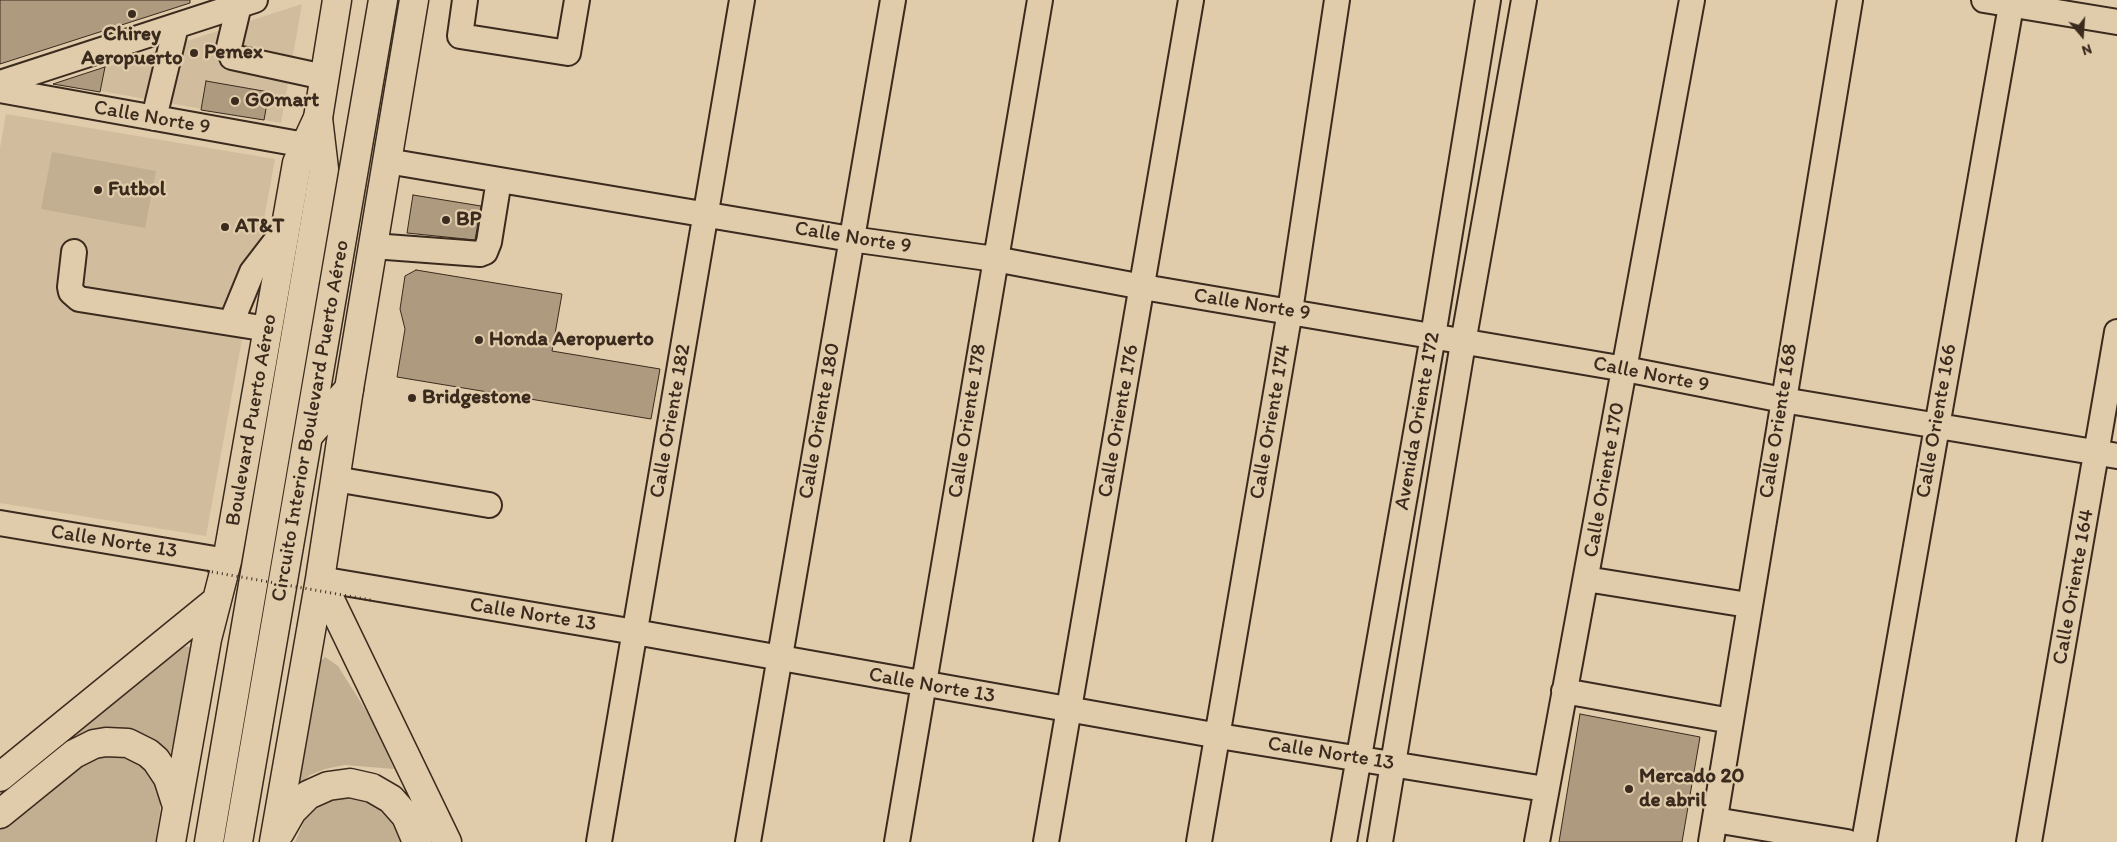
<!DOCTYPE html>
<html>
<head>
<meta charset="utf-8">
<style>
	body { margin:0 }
	#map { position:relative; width:2117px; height:842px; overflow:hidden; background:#e0ccaa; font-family:Itim,sans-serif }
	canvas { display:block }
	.north { position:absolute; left:2057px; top:10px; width:50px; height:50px; -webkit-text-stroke:4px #e0ccaa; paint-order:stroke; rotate:162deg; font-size:14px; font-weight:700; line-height:20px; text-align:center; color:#3b2a1e }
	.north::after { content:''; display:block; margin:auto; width:18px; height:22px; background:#3b2a1e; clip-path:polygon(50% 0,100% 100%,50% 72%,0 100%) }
</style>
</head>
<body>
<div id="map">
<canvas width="2117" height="842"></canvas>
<div class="north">N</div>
</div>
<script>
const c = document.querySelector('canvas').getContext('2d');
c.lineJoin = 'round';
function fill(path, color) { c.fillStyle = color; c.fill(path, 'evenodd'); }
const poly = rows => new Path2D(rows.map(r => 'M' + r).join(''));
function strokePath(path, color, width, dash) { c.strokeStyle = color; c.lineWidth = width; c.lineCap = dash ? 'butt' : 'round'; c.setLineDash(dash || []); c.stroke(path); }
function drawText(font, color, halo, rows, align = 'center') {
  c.font = font + ' Itim,sans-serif'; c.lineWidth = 4.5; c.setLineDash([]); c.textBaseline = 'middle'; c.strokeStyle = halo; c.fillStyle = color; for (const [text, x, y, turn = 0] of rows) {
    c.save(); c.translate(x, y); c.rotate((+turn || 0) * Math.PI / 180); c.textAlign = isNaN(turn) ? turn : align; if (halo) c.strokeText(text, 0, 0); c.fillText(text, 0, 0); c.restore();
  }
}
fill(poly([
	[302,4,281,123,56,83],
	[6,114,275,159,206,536,0,503,0,148]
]), '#d1bd9d');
fill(poly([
	[52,152,156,171,145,228,41,209],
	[182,646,190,647,194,655,168,763,89,734,62,741],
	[325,657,338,666,370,717,394,769,345,765,325,769,310,775,298,786,320,662],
	[101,750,133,758,146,769,155,782,160,796,160,813,155,842,0,842,0,821],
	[353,794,371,801,383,812,395,826,402,842,295,842,307,815,338,795]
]), '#c2ae91');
const building = poly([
	[0,0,190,0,190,3,0,64,0,0],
	[105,67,100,92,53,84,105,67],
	[206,81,269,92,264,120,201,110,206,81],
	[413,195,481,206,475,240,407,233,413,195],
	[416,270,562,294,552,351,660,369,651,419,397,377,405,329,400,309,405,276,416,270],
	[1580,714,1700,737,1682,842,1559,842,1580,714]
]);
fill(building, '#ad9a7f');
strokePath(building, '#3b2a1e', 1);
const minor = poly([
	[465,0,460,36,568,53,577,0],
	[1984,0,2117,22],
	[239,5,229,47,232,57,324,77],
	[0,83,255,0],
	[0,90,305,145],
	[154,118,176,26],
	[387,161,851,239,995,259,1143,287,1625,369,1783,400,2117,456],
	[373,246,480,254,485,252,489,242,499,180],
	[74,252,70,287,71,292,79,299,268,329],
	[231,323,252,272,285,229],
	[335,479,489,505],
	[0,523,227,561],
	[320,579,635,632,1219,736,1545,789],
	[1586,579,1748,605],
	[1564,691,1731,721],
	[1715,820,1847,842],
	[599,842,742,0],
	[748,842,893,0],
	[897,842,1040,0],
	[1046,842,1191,0],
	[1199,842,1290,311,1337,0],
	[1344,842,1433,336,1488,0],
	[1380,842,1463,343,1524,0],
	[1537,842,1692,0],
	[1711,842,1850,0],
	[1864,842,2012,0],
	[2029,842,2117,332]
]);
const major = poly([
	[320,579,447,842],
	[0,777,216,601],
	[0,814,74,754,94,744,106,742,128,743,148,753,156,760,168,778,176,803],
	[280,832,292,811,308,795,328,786,350,783,372,788,391,799,406,816,417,842],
	[171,842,207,639,227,561,297,163,318,118],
	[274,842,320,579,349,389,414,0]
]);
const highway = poly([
	[308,436,349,389],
	[209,842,324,169,318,118,337,0],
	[238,842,383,0]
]);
strokePath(minor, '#3b2a1e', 28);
strokePath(major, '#3b2a1e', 31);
strokePath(highway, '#3b2a1e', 31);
strokePath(minor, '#e0ccaa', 24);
strokePath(major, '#e0ccaa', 28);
strokePath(highway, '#e0ccaa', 28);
strokePath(poly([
	[207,571,371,600]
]), '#3b2a1e', 3, [1, 4]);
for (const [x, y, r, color] of [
	[132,14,5,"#3b2a1e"],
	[194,53,5,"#3b2a1e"],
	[235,101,5,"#3b2a1e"],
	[98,190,5,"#3b2a1e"],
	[446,220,5,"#3b2a1e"],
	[225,227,5,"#3b2a1e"],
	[479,340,5,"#3b2a1e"],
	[412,398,5,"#3b2a1e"],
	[1629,789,5,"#3b2a1e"]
]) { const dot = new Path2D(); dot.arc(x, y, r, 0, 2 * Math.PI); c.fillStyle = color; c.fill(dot); strokePath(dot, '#e0ccaa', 2); }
drawText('bold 21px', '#3b2a1e', '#e0ccaa', [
	["Chirey",132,35,"center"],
	["Aeropuerto",132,59,"center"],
	["Pemex",204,53],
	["GOmart",245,101],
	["Futbol",108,190],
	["BP",456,220],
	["AT&T",235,227],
	["Honda Aeropuerto",489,340],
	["Bridgestone",422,398],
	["Mercado 20",1639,777],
	["de abril",1639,801]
], 'left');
drawText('21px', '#3b2a1e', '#e0ccaa', [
	["Calle Norte 9",152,118,10],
	["Calle Norte 9",853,238,9],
	["Calle Norte 9",1252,305,9],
	["Calle Norte 9",1651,375,11],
	["Boulevard Puerto Aéreo",252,420,-80],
	["Circuito Interior Boulevard Puerto Aéreo",311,421,-80],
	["Calle Oriente 182",671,421,-80],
	["Calle Oriente 180",820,421,-80],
	["Calle Oriente 178",968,421,-81],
	["Calle Oriente 176",1119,421,-80],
	["Avenida Oriente 172",1418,421,-80],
	["Calle Oriente 168",1779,421,-81],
	["Calle Oriente 166",1937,421,-80],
	["Calle Oriente 174",1271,422,-80],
	["Calle Oriente 170",1605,480,-80],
	["Calle Norte 13",114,542,9],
	["Calle Oriente 164",2074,587,-80],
	["Calle Norte 13",533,615,9],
	["Calle Norte 13",932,686,10],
	["Calle Norte 13",1331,754,9]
]);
</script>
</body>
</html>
